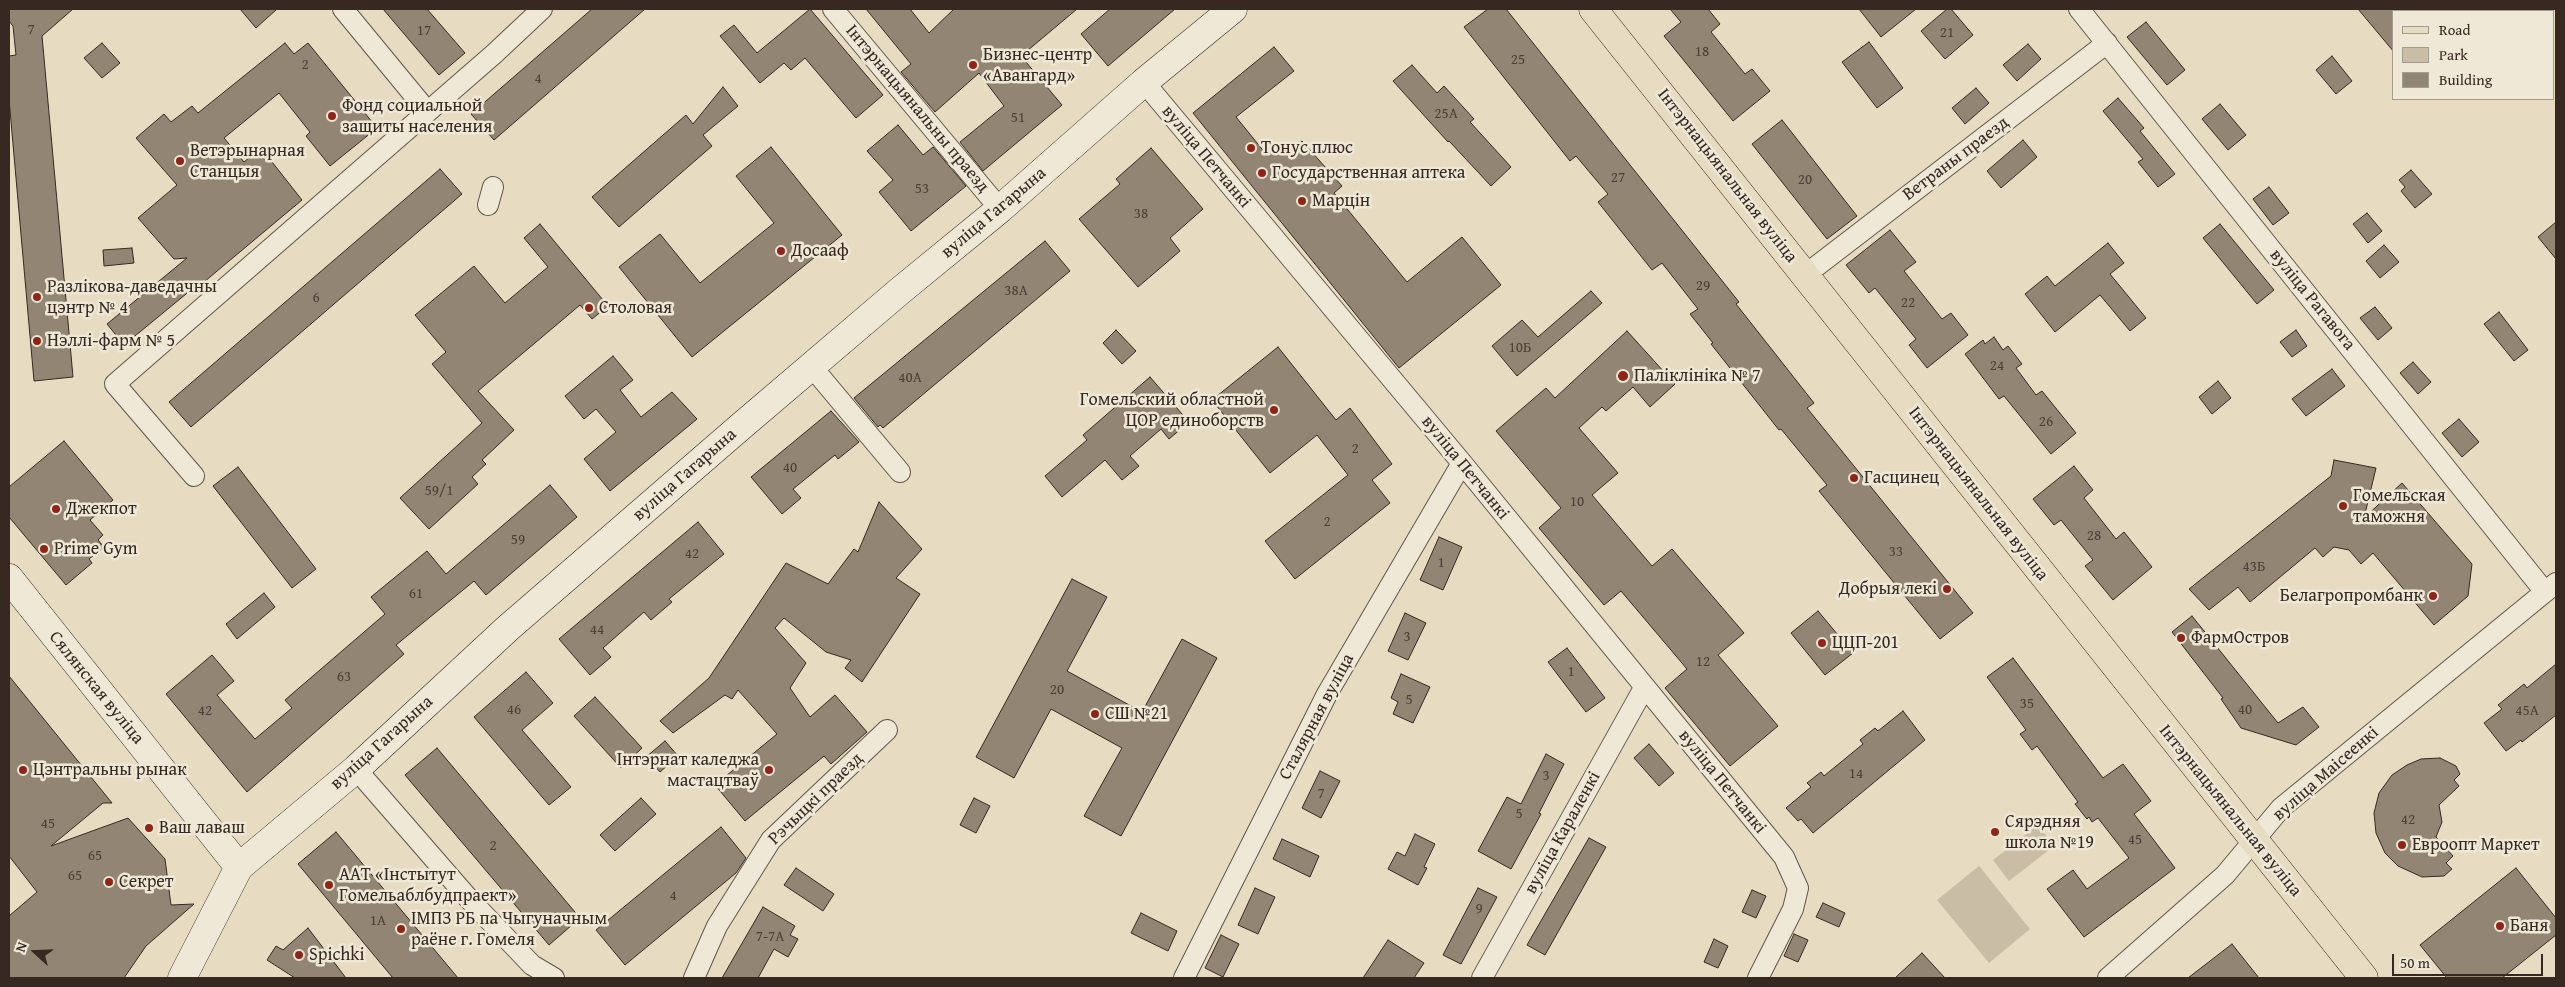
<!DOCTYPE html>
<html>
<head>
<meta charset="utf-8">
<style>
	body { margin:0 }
	#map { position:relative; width:2565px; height:987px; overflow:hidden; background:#e7dbc1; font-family:"Gentium Book Plus",serif }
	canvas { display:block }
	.frame { position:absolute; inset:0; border:10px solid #372821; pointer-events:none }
	.legend { position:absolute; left:2392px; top:10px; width:162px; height:90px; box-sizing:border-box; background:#efe8d7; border:1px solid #a59b8e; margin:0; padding:6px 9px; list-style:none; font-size:15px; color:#372821 }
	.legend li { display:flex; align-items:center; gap:10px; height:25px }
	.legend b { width:25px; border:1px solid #a59b8e }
	.north { position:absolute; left:10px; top:927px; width:50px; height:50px; -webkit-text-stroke:4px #efe8d7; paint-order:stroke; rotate:290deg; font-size:14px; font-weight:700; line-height:20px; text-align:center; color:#372821 }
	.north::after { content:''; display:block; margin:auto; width:18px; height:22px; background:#372821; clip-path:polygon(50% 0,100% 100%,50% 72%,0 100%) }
	.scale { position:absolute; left:2392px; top:954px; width:151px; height:22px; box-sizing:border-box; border:2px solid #372821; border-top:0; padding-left:6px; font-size:15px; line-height:18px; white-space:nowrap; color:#372821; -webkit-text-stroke:4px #efe8d7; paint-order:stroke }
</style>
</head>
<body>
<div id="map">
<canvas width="2565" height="987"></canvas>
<div class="frame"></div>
<ul class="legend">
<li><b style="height:6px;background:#e7dbc1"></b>Road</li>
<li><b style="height:14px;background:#c9bda6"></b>Park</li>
<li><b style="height:14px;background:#938574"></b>Building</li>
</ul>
<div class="north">N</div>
<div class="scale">50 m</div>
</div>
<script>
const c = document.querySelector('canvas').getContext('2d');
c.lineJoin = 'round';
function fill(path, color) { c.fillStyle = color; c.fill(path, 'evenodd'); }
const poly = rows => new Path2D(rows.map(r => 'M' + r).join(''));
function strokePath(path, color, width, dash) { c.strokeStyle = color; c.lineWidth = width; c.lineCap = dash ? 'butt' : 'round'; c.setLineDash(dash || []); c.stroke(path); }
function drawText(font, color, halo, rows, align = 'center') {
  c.font = font + ' "Gentium Book Plus",serif'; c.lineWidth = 5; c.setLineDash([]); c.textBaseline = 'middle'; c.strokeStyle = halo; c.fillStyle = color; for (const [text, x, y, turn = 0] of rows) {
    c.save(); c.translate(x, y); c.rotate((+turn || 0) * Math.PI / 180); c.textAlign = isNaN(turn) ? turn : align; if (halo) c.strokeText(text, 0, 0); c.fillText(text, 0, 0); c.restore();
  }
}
fill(poly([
	[2038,825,2054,846,2009,881,1993,860],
	[1979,866,2030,929,1989,963,1937,900]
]), '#c9bda6');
const building = poly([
	[9,9,73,9,42,36,73,377,34,381,9,99,9,56,16,55,13,26,9,21,9,9],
	[240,9,277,9,256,28,240,9],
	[383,9,427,9,465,53,439,75,383,9],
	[592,9,645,9,494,140,471,114,592,9],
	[810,9,883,95,856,118,805,58,791,70,784,63,760,83,720,36,734,25,757,53,810,9],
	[866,9,910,9,929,33,954,9,1077,9,1021,56,1062,105,983,171,960,142,1004,106,979,73,935,112,901,72,911,64,866,9],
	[1110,9,1175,9,1108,66,1081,34,1110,9],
	[1488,9,1506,9,1739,302,1736,304,1814,403,1807,408,1973,613,1940,639,1819,491,1827,485,1781,429,1779,430,1711,344,1713,343,1690,314,1698,309,1662,263,1652,270,1598,202,1608,194,1576,156,1570,161,1464,27,1488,9],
	[1670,9,1708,9,1720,24,1711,32,1745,74,1752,69,1770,91,1733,121,1664,36,1681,22,1670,9],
	[1859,9,1916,9,1881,37,1859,9],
	[1947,9,1951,9,1973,35,1945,59,1921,31,1947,9],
	[2358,9,2394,9,2394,52,2358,9],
	[2146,22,2185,70,2167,85,2127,37,2146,22],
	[1869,42,1903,88,1877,108,1842,62,1869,42],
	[102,43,120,63,102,78,84,58,102,43],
	[285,43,294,54,308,43,377,128,330,166,306,136,310,132,279,93,224,138,244,162,261,148,302,200,198,287,197,285,124,345,107,324,187,258,174,259,138,218,177,185,136,138,164,114,171,122,192,106,198,113,285,43],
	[2028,44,2041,59,2017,81,2003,65,2028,44],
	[1274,47,1294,71,1236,117,1266,154,1283,142,1290,151,1302,141,1342,186,1334,193,1407,282,1462,237,1501,285,1399,368,1193,113,1274,47],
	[2332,56,2352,81,2336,94,2316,70,2332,56],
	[1412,65,1437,93,1444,86,1474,119,1470,122,1511,167,1491,186,1449,141,1448,142,1393,81,1412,65],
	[723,87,738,106,703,135,712,146,619,227,592,197,686,115,693,124,723,87],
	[1976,88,1989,103,1965,124,1952,108,1976,88],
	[2118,98,2144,128,2140,131,2175,174,2158,187,2138,162,2143,159,2103,111,2118,98],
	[2220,104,2246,135,2228,150,2202,119,2220,104],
	[1782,120,1857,216,1827,239,1752,144,1782,120],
	[898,125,923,155,933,147,966,186,911,231,879,192,893,180,867,151,898,125],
	[2023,140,2037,157,2001,188,1987,171,2023,140],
	[771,147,842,235,692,357,619,267,660,234,700,283,774,223,736,176,771,147],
	[1151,148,1203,209,1170,238,1180,251,1138,287,1079,219,1120,184,1116,179,1151,148],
	[440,169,462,194,191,427,169,402,440,169],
	[2411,170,2432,194,2415,208,2401,191,2405,187,2399,180,2411,170],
	[2269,187,2289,213,2273,225,2253,199,2269,187],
	[2367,213,2382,231,2368,243,2353,224,2367,213],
	[2556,222,2556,259,2538,237,2556,222],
	[540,224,608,306,592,319,580,305,478,391,514,430,482,460,486,464,472,477,478,484,429,529,400,498,482,423,432,364,446,352,415,315,474,266,505,303,548,267,524,238,540,224],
	[2220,224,2274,290,2257,304,2203,238,2220,224],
	[1890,230,1916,262,1904,271,1942,319,1951,313,1968,335,1927,368,1909,345,1916,339,1875,288,1869,293,1846,265,1890,230],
	[1045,241,1070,271,883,428,880,425,878,427,854,398,1045,241],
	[2108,243,2124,263,2110,274,2146,318,2130,331,2100,295,2055,332,2025,294,2047,276,2055,286,2108,243],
	[2384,245,2399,262,2380,278,2366,261,2384,245],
	[132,248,134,263,104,266,103,250,132,248],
	[1591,291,1602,303,1517,376,1492,346,1522,320,1538,337,1591,291],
	[2375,307,2392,328,2378,340,2360,318,2375,307],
	[2499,312,2528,350,2514,361,2484,324,2499,312],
	[1116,330,1136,351,1122,364,1103,343,1116,330],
	[2296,330,2307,346,2292,357,2280,342,2296,330],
	[1627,331,1675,384,1650,407,1633,387,1606,411,1602,407,1579,428,1618,473,1592,495,1652,566,1672,549,1744,633,1718,655,1778,726,1730,766,1665,688,1687,669,1621,591,1604,605,1539,528,1561,508,1496,431,1546,388,1555,398,1627,331],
	[1994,337,2003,350,2008,346,2022,364,2016,368,2036,395,2042,391,2076,433,2051,454,2004,396,1999,399,1965,354,1983,340,1985,344,1994,337],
	[1278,347,1336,420,1350,408,1392,464,1372,480,1390,503,1295,579,1265,541,1348,475,1317,435,1270,473,1212,400,1278,347],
	[613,356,633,380,620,390,641,417,672,392,697,419,610,491,584,459,616,432,596,409,584,419,565,396,613,356],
	[2413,362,2431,382,2418,394,2400,373,2413,362],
	[2332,369,2345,386,2306,416,2292,399,2332,369],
	[1150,377,1189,422,1169,439,1161,429,1130,456,1139,466,1122,480,1105,460,1062,497,1045,476,1087,440,1083,435,1150,377],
	[2218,381,2231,398,2212,414,2199,397,2218,381],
	[831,411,859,442,838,459,835,455,793,489,801,498,782,514,751,477,831,411],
	[2459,419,2479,442,2462,457,2442,433,2459,419],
	[64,441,113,500,90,520,103,535,98,540,104,547,89,559,92,563,66,585,9,517,9,487,64,441],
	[2334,460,2376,468,2364,518,2402,483,2472,564,2468,596,2434,625,2373,553,2361,564,2349,550,2334,547,2323,557,2315,548,2250,602,2238,587,2209,610,2189,589,2331,476,2334,460],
	[2074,466,2093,490,2084,498,2116,539,2124,532,2152,567,2113,600,2085,566,2093,560,2061,520,2054,525,2033,499,2074,466],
	[238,467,316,569,292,588,213,486,238,467],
	[550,485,577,517,486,595,474,581,396,645,404,654,247,792,166,694,212,655,234,681,217,695,255,739,292,708,285,700,385,614,371,597,427,551,446,574,550,485],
	[879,502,922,549,896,578,920,594,862,682,845,668,851,660,826,652,784,618,775,628,806,663,790,688,810,717,835,695,867,732,831,764,824,756,745,821,715,785,777,734,738,690,732,699,725,695,673,733,660,721,709,678,786,563,828,584,854,549,858,552,879,502],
	[698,522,724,554,669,599,672,602,651,620,644,612,603,648,611,657,590,675,559,639,698,522],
	[1439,537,1462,547,1443,590,1420,580,1439,537],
	[1072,579,1107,597,1067,671,1142,712,1182,639,1217,658,1121,836,1084,816,1122,748,1051,709,1014,778,976,757,1072,579],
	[264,593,275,607,237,639,226,624,264,593],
	[1818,611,1853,653,1825,675,1791,633,1818,611],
	[1405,613,1426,623,1408,660,1388,651,1405,613],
	[2192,616,2278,723,2303,707,2319,727,2296,745,2241,728,2221,699,2223,698,2172,632,2192,616],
	[1567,648,1605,698,1586,712,1548,662,1567,648],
	[2013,658,2103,778,2123,764,2151,801,2134,814,2175,868,2084,937,2047,889,2073,870,2087,889,2129,858,2098,818,2092,822,2089,817,2087,819,2075,804,2078,802,2037,746,2032,750,2020,734,2026,730,1987,677,2013,658],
	[2556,664,2556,715,2522,742,2521,740,2506,751,2484,723,2502,709,2498,705,2524,684,2527,688,2556,664],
	[526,672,553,703,522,730,571,787,549,805,474,717,526,672],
	[1401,674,1430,687,1413,723,1393,714,1398,702,1391,698,1401,674],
	[9,676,112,803,103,803,51,846,128,818,165,859,171,905,194,904,146,946,124,978,9,978,9,916,37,892,9,856,9,676],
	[595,697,642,748,621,768,574,716,595,697],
	[1903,711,1925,740,1813,833,1801,819,1798,821,1786,808,1811,787,1807,783,1821,772,1824,776,1863,744,1860,740,1875,728,1878,731,1903,711],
	[665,741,678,756,660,772,646,757,665,741],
	[1649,744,1674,773,1659,786,1634,758,1649,744],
	[437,748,580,918,549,945,405,775,437,748],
	[1546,754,1564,764,1539,813,1541,814,1511,869,1478,851,1507,797,1521,804,1546,754],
	[2440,758,2456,766,2460,774,2454,780,2459,786,2439,805,2442,822,2436,837,2453,856,2446,863,2452,869,2444,876,2422,877,2398,866,2385,853,2376,833,2374,813,2379,793,2392,775,2407,765,2421,759,2440,758],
	[1320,771,1340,781,1321,818,1302,808,1320,771],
	[641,798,656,814,615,851,600,835,641,798],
	[974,798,990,806,976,833,960,825,974,798],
	[721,827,746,858,736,873,625,965,596,930,721,827],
	[336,832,458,978,393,978,298,864,336,832],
	[1415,834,1435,844,1424,867,1427,868,1418,885,1388,869,1397,852,1405,856,1415,834],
	[1589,838,1606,847,1545,955,1527,945,1589,838],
	[1282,839,1319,856,1310,877,1273,859,1282,839],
	[796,868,834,894,823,911,784,885,796,868],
	[2516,868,2556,918,2556,935,2502,978,2447,978,2420,945,2516,868],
	[1255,888,1275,897,1258,934,1238,925,1255,888],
	[1478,888,1497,897,1461,964,1443,955,1478,888],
	[1752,890,1766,896,1756,918,1742,912,1752,890],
	[1823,903,1845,913,1839,927,1816,917,1823,903],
	[763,907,795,926,790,935,798,939,788,957,774,949,758,978,722,978,763,907],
	[1141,913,1177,931,1168,951,1131,933,1141,913],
	[308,928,346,978,295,978,267,960,276,946,283,950,308,928],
	[1794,934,1808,940,1798,962,1784,956,1794,934],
	[1221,935,1239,944,1223,977,1205,968,1221,935],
	[1714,939,1728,946,1718,968,1704,962,1714,939],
	[1388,940,1424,963,1414,978,1363,978,1388,940],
	[2232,944,2259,978,2188,978,2232,944],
	[1922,953,1945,978,1895,978,1922,953]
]);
fill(building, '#938574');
strokePath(building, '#372821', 1);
const street = poly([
	[343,9,427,111],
	[833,9,1000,209],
	[2079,9,2545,592],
	[1144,82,1462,463,1784,857,1798,888,1793,909,1758,978],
	[488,205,493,187],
	[1805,275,2107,43],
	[812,367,900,472],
	[194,476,115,384,494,54,542,9],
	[356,769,469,899,532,965,554,978],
	[694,978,717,926,771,840,887,730],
	[1184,978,1327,694,1462,463],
	[1482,978,1644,688],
	[2108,978,2225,875,2281,808,2556,583]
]);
const secondary = poly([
	[9,578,239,867],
	[182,978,239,867,356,769,508,628,739,428,901,290,1000,209,1144,82,1233,9]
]);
const primary = poly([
	[1593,9,2364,978]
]);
strokePath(street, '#635549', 22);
strokePath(secondary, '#372821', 29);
strokePath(primary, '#372821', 29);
strokePath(street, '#efe8d7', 20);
strokePath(secondary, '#efe8d7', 28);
strokePath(primary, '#e7dbc1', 28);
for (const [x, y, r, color] of [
	[973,65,5,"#8f2418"],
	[332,116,5,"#8f2418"],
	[1251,148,5,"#8f2418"],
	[180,161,5,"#8f2418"],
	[1262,173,5,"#8f2418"],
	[1302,201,5,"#8f2418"],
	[781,251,5,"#8f2418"],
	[37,297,5,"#8f2418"],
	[589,308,5,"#8f2418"],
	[37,341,5,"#8f2418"],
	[1623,376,6,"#8f2418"],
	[1274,410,5,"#8f2418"],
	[1854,478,5,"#8f2418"],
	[2343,506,5,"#8f2418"],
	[56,509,5,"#8f2418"],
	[44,549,5,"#8f2418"],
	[1947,589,5,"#8f2418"],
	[2433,596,5,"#8f2418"],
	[2181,638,5,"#8f2418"],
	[1822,643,5,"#8f2418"],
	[1095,714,5,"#8f2418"],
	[23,770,5,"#8f2418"],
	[769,770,5,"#8f2418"],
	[149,828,5,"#8f2418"],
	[1995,832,5,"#8f2418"],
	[2402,845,5,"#8f2418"],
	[109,882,5,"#8f2418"],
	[329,885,5,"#8f2418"],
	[2500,926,5,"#8f2418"],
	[401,929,5,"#8f2418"],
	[299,955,5,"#8f2418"]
]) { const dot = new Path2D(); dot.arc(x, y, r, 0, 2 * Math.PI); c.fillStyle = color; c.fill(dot); strokePath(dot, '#efe8d7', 2); }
drawText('15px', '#4e3f36', null, [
	["7",31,30],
	["17",424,31],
	["21",1947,33],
	["18",1702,52],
	["25",1518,60],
	["2",305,65],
	["4",538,79],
	["25А",1446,114],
	["51",1018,118],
	["27",1618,178],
	["20",1805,180],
	["53",922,189],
	["38",1141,214],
	["29",1703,286],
	["38А",1016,291],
	["6",316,298],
	["22",1908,303],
	["10Б",1520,348],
	["24",1997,366],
	["40А",910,378],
	["26",2046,422],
	["2",1355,449],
	["40",790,468],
	["59/1",439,491],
	["10",1577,502],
	["2",1327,522],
	["28",2094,536],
	["59",518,540],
	["33",1896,552],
	["42",692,554],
	["1",1441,563],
	["43Б",2254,567],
	["61",416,594],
	["44",597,630],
	["3",1407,637],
	["12",1703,662],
	["1",1571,672],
	["63",344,677],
	["20",1057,690],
	["5",1409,700],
	["35",2027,704],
	["46",514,710],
	["40",2245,710],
	["42",205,711],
	["45А",2527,711],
	["14",1856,774],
	["3",1546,776],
	["7",1321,794],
	["5",1519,814],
	["42",2408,820],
	["45",48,824],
	["45",2135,840],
	["2",493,846],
	["65",95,856],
	["65",75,876],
	["4",673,896],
	["9",1479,909],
	["1А",378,921],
	["7-7А",770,937]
]);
drawText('18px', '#372821', '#efe8d7', [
	["Бизнес-центр",983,55],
	["«Авангард»",983,76],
	["Фонд социальной",342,106],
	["защиты населения",342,127],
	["Тонус плюс",1261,148],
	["Ветэрынарная",190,151],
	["Станцыя",190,172],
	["Государственная аптека",1272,173],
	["Марцін",1312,201],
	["Досааф",791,251],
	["Разлікова-даведачны",47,287],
	["цэнтр № 4",47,308],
	["Столовая",599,308],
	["Нэллі-фарм № 5",47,341],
	["Паліклініка № 7",1634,376],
	["Гомельский областной",1264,400,"right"],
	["ЦОР единоборств",1264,421,"right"],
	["Гасцинец",1864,478],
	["Гомельская",2353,496],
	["таможня",2353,517],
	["Джекпот",66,509],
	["Prime Gym",54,549],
	["Добрыя лекі",1937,589,"right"],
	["Белагропромбанк",2423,596,"right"],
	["ФармОстров",2191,638],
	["ЦЦП-201",1832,643],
	["СШ №21",1105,714],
	["Інтэрнат каледжа",759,760,"right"],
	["мастацтваў",759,781,"right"],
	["Цэнтральны рынак",33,770],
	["Сярэдняя",2005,822],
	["школа №19",2005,843],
	["Ваш лаваш",159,828],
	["Евроопт Маркет",2412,845],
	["ААТ «Інстытут",339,875],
	["Гомельаблбудпраект»",339,896],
	["Секрет",119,882],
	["ІМПЗ РБ па Чыгуначным",411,919],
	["раёне г. Гомеля",411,940],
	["Баня",2510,926],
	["Spichki",309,955]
], 'left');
drawText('18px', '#372821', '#efe8d7', [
	["Інтэрнацыянальны праезд",917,109,50],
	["вуліца Петчанкі",1206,157,50],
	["Ветраны праезд",1956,159,-37],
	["Інтэрнацыянальная вуліца",1727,176,52],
	["вуліца Гагарына",994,213,-40],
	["вуліца Рагавога",2312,300,51],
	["вуліца Петчанкі",1465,468,51],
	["вуліца Гагарына",685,475,-41],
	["Інтэрнацыянальная вуліца",1978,494,52],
	["Сялянская вуліца",96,688,51],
	["Сталярная вуліца",1317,717,-62],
	["вуліца Гагарына",382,743,-42],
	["вуліца Маісеенкі",2326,774,-41],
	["вуліца Петчанкі",1722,782,51],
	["Рэчыцкі праезд",816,799,-44],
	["Інтэрнацыянальная вуліца",2230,811,51],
	["вуліца Караленкі",1563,833,-61]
]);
</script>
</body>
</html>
